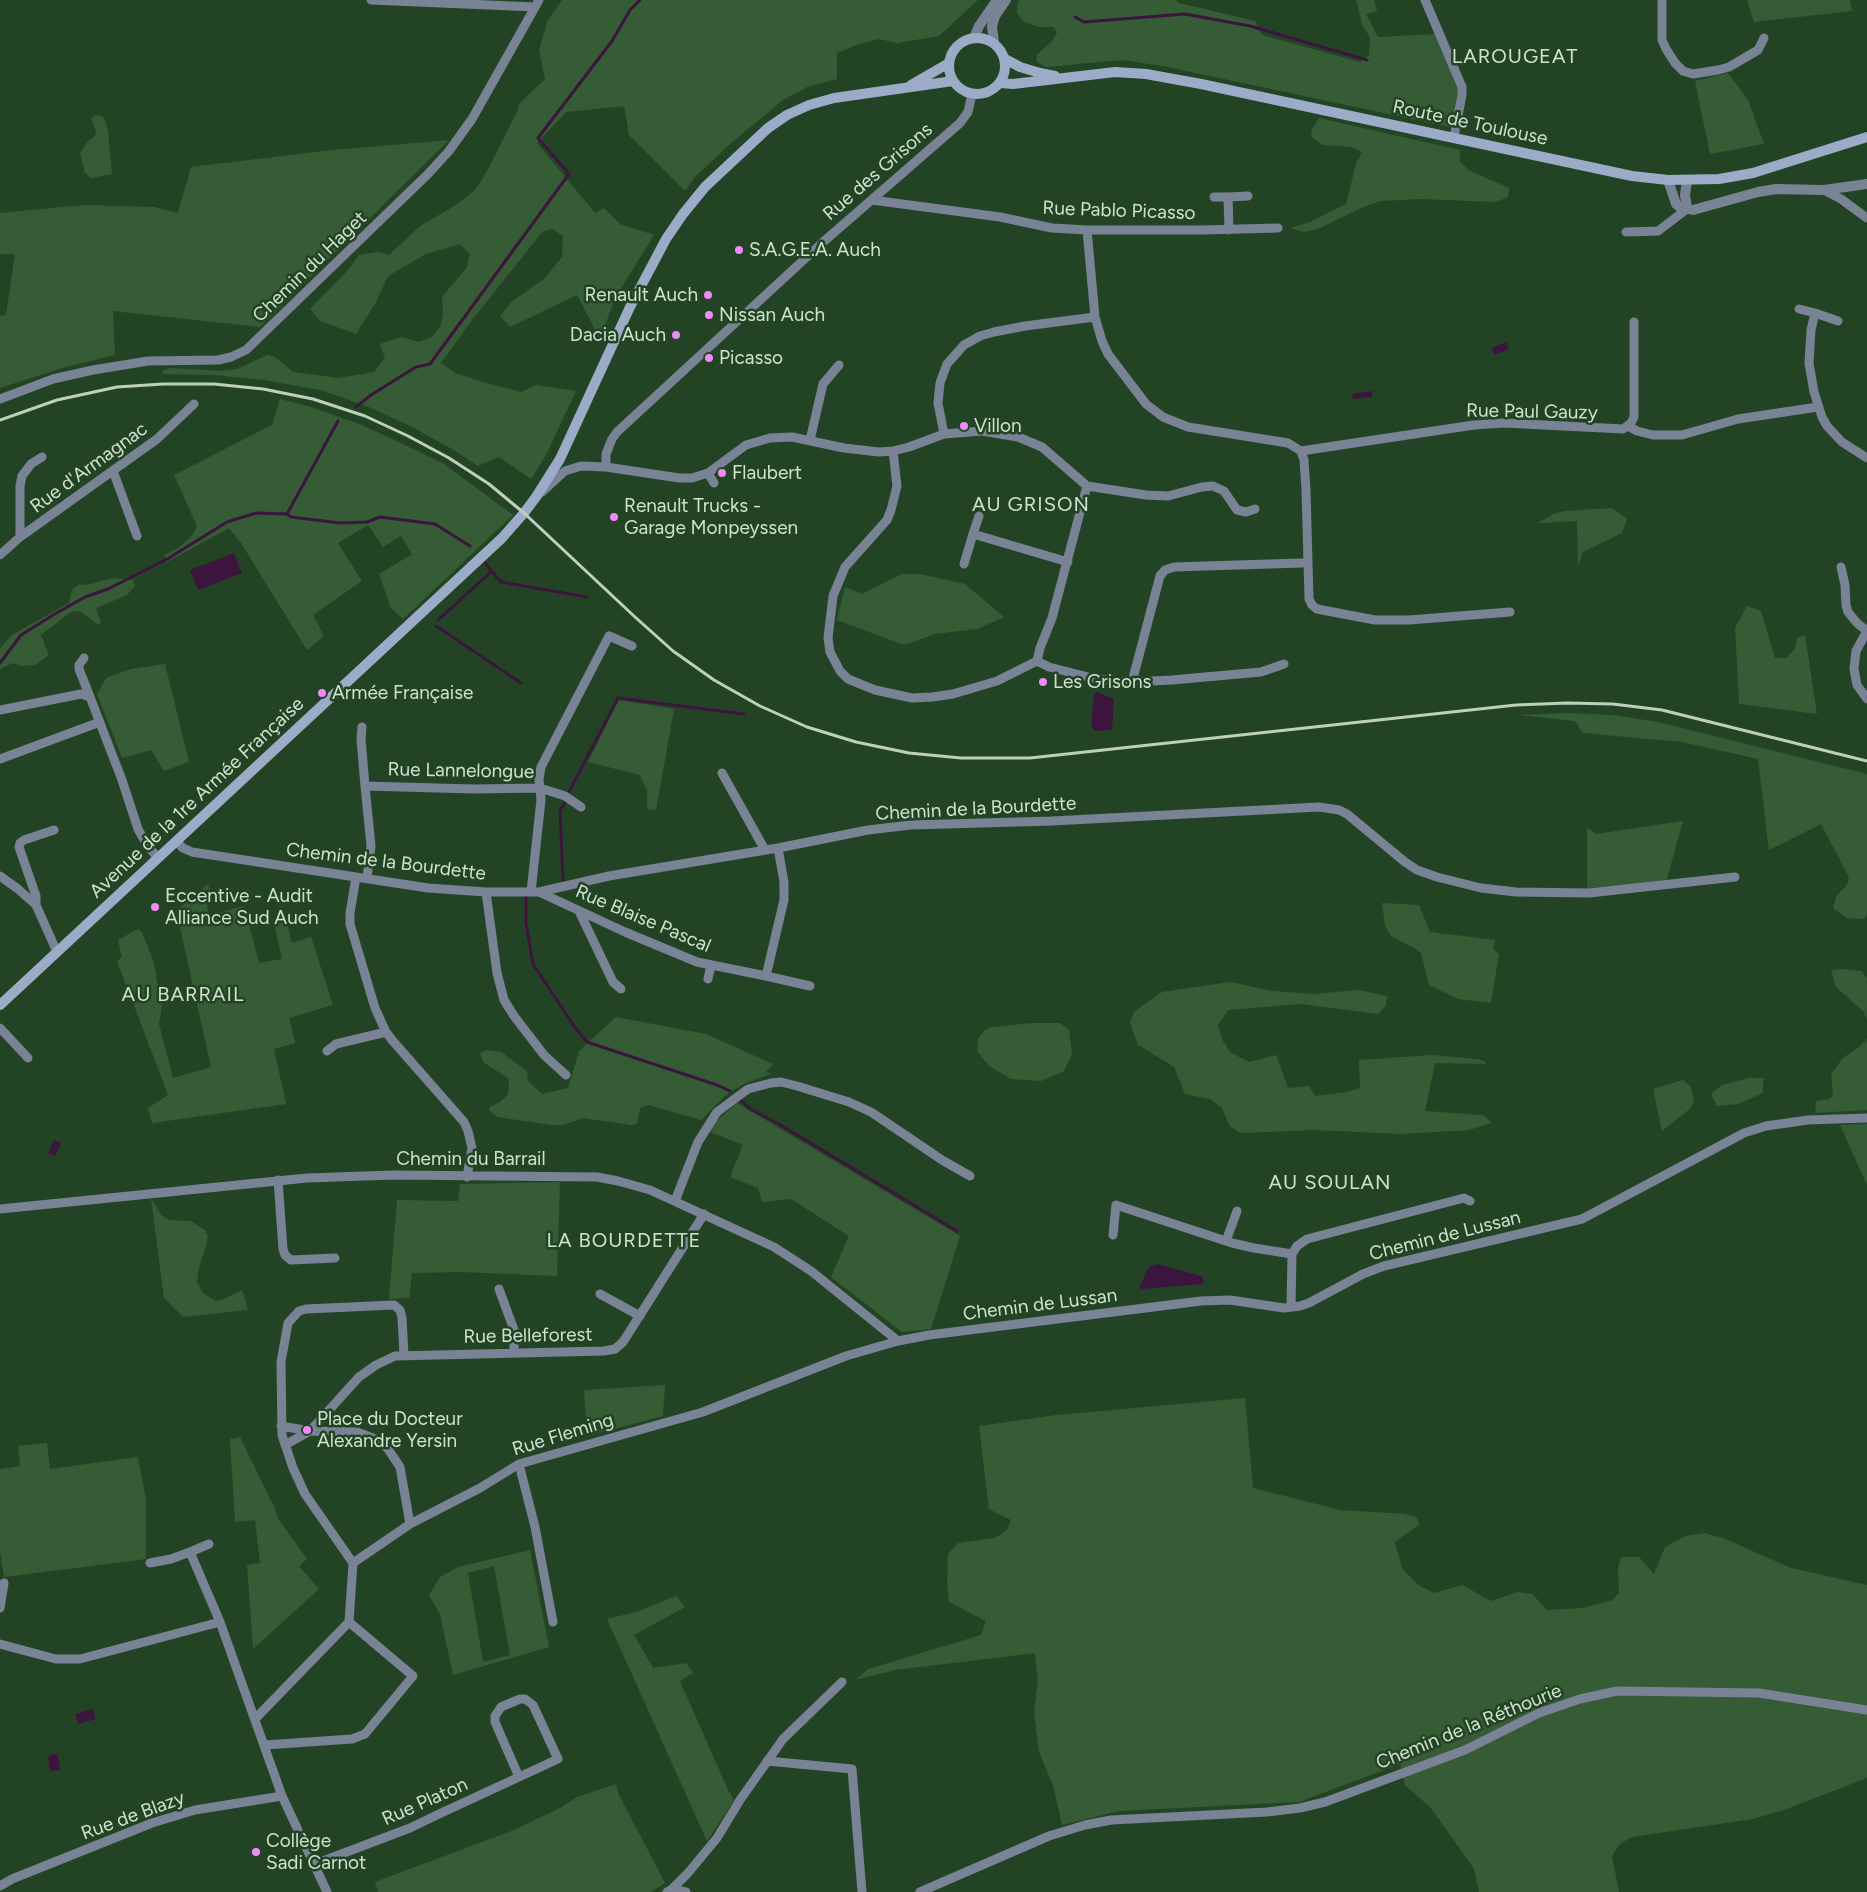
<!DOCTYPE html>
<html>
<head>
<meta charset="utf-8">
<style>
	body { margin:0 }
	canvas { display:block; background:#234424 }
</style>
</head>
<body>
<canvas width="1867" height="1892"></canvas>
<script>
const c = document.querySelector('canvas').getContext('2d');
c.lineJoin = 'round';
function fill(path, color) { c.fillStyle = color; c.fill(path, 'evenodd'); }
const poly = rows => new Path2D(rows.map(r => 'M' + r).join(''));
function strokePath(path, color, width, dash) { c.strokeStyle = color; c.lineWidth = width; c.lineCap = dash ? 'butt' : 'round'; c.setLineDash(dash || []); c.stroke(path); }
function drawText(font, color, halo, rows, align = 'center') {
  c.font = font + ' Figtree,sans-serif'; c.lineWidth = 5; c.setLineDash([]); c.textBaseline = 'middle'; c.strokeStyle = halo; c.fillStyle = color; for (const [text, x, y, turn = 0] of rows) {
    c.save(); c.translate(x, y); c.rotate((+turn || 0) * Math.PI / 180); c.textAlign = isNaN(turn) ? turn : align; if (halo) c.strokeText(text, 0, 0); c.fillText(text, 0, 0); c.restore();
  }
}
fill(poly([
	[562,0,978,0,939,36,897,43,879,39,856,45,837,53,837,79,807,87,783,100,730,144,695,177,685,191,629,135,624,106,566,112,537,143,595,213,604,208,620,224,654,235,615,298,600,339,577,295,510,327,500,316,511,302,544,279,562,257,563,236,552,229,543,231,472,320,441,363,455,373,483,382,521,392,536,385,576,391,546,455,531,479,499,457,478,466,454,450,412,427,369,407,321,390,263,380,214,375,162,374,164,370,170,368,220,371,237,369,267,355,275,357,293,372,338,378,374,372,385,358,380,344,401,337,419,342,432,337,441,325,443,314,442,297,467,267,470,254,460,244,426,254,388,276,375,304,356,334,320,321,310,309,348,270,359,255,378,252,389,255,420,226,456,205,475,190,486,173,517,112,520,103,545,79,539,50,548,20],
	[1020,0,1176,0,1179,3,1255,21,1262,35,1360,62,1369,55,1370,37,1363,27,1356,0,1374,0,1377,11,1366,14,1378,37,1437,34,1458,90,1454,128,1163,66,1122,60,1046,67,1038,63,1036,60,1037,55,1052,41,1057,33,1053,27,1039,27,1024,22,1017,13,1017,5],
	[1747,0,1850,0,1852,11,1754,22],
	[1728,73,1748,100,1764,144,1710,154,1695,81],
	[95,115,102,116,105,120,108,130,112,174,91,178,85,173,80,153,88,141,95,136,96,131,91,119],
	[1319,118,1460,150,1460,162,1470,171,1509,188,1508,197,1496,202,1422,199,1380,201,1361,208,1318,229,1304,232,1291,228,1310,222,1346,204,1356,164,1362,152,1352,147,1323,145,1311,137,1312,129],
	[449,140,260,327,113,311,115,355,62,368,0,388,0,316,6,315,15,254,0,254,0,213,83,205,154,207,178,213,191,167,323,151],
	[280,399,311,407,362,425,403,444,444,464,513,515,403,619,391,608,379,574,412,554,401,536,383,547,368,525,338,543,362,581,313,615,324,636,307,650,241,543,229,528,167,562,165,555,177,549,192,536,197,526,174,475,272,425],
	[1612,508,1627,519,1622,533,1583,552,1578,567,1577,521,1538,523,1553,514,1565,511],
	[902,574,920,574,965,584,1004,617,977,629,935,634,904,645,837,620,845,587,862,594],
	[113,578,133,580,135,586,127,595,96,608,101,622,98,625,80,611,71,612,41,635,49,655,35,665,21,666,13,663,0,669,0,648,12,635,69,603,72,590,78,585,90,584],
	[1747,606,1761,611,1775,658,1786,658,1794,650,1798,637,1805,635,1817,714,1739,704,1735,628],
	[165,664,189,762,164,771,151,750,122,758,97,694,106,678,131,669],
	[619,700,674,709,656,810,647,809,647,791,640,775,588,762],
	[1566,713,1612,715,1658,722,1867,774,1867,914,1864,919,1847,918,1833,908,1836,897,1847,885,1849,877,1821,824,1769,850,1758,759,1682,742,1583,733,1575,721,1518,715],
	[1683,821,1666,882,1587,888,1587,827,1596,834],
	[208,884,211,895,207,906,209,915,244,906,259,963,282,959,273,919,285,916,292,943,311,937,333,1005,289,1018,295,1043,274,1049,286,1104,152,1123,148,1108,168,1095,117,961,122,957,118,940,138,929,142,932,153,960,162,1006,159,1024,173,1078,211,1067,179,923,175,912],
	[1382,903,1419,905,1430,932,1495,940,1493,949,1499,954,1491,1003,1458,999,1429,985,1421,953,1414,948,1391,936,1385,926],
	[1843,969,1862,971,1867,979,1867,1020,1863,1011,1836,987,1831,970],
	[1230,982,1273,991,1313,994,1359,990,1387,996,1386,1005,1378,1014,1301,1004,1228,1010,1218,1025,1223,1041,1231,1053,1249,1062,1276,1055,1288,1088,1309,1086,1315,1096,1347,1092,1360,1088,1359,1060,1432,1055,1478,1059,1486,1062,1485,1064,1435,1063,1425,1111,1483,1115,1492,1123,1469,1130,1402,1134,1315,1130,1240,1133,1230,1126,1222,1108,1210,1099,1185,1094,1174,1067,1138,1045,1130,1023,1134,1012,1162,992],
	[616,1017,706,1034,773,1064,766,1072,771,1074,746,1083,735,1089,725,1096,701,1120,648,1105,640,1108,637,1124,631,1125,583,1118,563,1125,552,1125,497,1117,489,1110,490,1107,500,1102,508,1094,509,1087,508,1078,483,1062,480,1053,486,1050,501,1052,527,1071,528,1081,542,1094,568,1088,579,1051],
	[1033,1023,1060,1023,1069,1030,1072,1054,1064,1071,1041,1081,1011,1079,989,1066,977,1051,978,1039,985,1030,991,1027],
	[1867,1039,1867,1110,1815,1113,1816,1101,1829,1099,1833,1096,1831,1074,1843,1058,1859,1047],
	[1748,1078,1765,1078,1763,1082,1763,1093,1738,1104,1717,1106,1711,1094,1722,1085],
	[1683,1080,1690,1086,1694,1099,1691,1108,1662,1131,1653,1089],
	[737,1103,960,1236,931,1329,902,1332,831,1277,849,1236,791,1199,762,1202,758,1188,730,1177,743,1145,708,1131,714,1123],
	[1867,1124,1867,1185,1840,1125],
	[560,1182,557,1276,461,1272,412,1273,409,1298,389,1299,397,1200,458,1201,460,1184],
	[151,1198,161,1215,169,1220,191,1221,205,1230,208,1236,206,1247,199,1267,197,1282,203,1293,215,1301,222,1300,242,1290,248,1310,183,1317,164,1298],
	[665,1385,663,1416,587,1436,584,1390],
	[1245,1398,1253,1488,1340,1510,1405,1514,1416,1517,1420,1524,1395,1542,1402,1568,1418,1585,1434,1593,1462,1585,1491,1601,1517,1592,1532,1594,1547,1610,1583,1608,1613,1600,1619,1593,1618,1568,1621,1557,1639,1557,1654,1574,1665,1547,1685,1536,1704,1533,1723,1538,1791,1568,1867,1585,1867,1778,1784,1810,1753,1819,1632,1837,1620,1844,1612,1856,1619,1892,1479,1892,1474,1869,1431,1808,1405,1785,1400,1764,1299,1802,1119,1811,1062,1825,1053,1785,1039,1752,1034,1712,1038,1681,1035,1653,895,1670,855,1680,868,1669,981,1635,986,1621,949,1602,947,1583,948,1554,958,1543,995,1538,1007,1530,1011,1520,989,1509,979,1426,1057,1415],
	[240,1437,275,1509,277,1517,307,1559,299,1566,319,1589,253,1649,247,1565,260,1563,255,1520,235,1522,230,1439],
	[47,1443,50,1469,138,1457,146,1500,146,1559,4,1577,0,1552,0,1469,20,1466,18,1446],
	[530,1550,549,1647,453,1675,440,1614,429,1595,440,1577,458,1567],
	[494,1566,510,1655,483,1662,468,1573],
	[676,1596,685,1607,634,1635,653,1668,686,1663,693,1673,680,1681,728,1790,734,1800,707,1841,607,1619,636,1612],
	[616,1784,619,1795,665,1883,651,1892,378,1892,375,1882,514,1830,560,1808,577,1797]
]), '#355c35');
fill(poly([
	[1506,342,1509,349,1494,355,1492,348],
	[1372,391,1372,397,1353,399,1352,394],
	[234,553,242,573,198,590,190,570],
	[1097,692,1114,699,1112,730,1095,731,1091,727,1094,695],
	[54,1140,61,1143,55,1156,48,1153],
	[1157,1264,1201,1276,1204,1280,1203,1284,1141,1289,1140,1286,1149,1267],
	[93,1709,96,1719,78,1724,75,1714],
	[51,1754,58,1755,60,1770,50,1771,48,1757]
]), '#3b153e');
strokePath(poly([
	[1075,17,1084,22,1185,14,1250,26,1367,60],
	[356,407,371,395,416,367,430,364,569,174,538,138,612,41,630,10,640,0],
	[287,514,338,421],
	[485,563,501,582,587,597],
	[438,620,492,571],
	[436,626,521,683],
	[0,663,21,635,53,615,85,597,108,589,169,558,227,522,256,513,287,514,291,517,340,523,367,522,380,517,435,524,470,546],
	[568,794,618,698,744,714],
	[563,880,560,811,566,800],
	[526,897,526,923,533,964,574,1026,587,1042,717,1085,730,1091],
	[740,1099,750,1109,779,1124,957,1231]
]), '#3b153e', 3);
strokePath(poly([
	[371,0,535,7],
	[1425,0,1462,87,1462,95,1454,137],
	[1662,0,1662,40,1666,49,1675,63,1683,71,1693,74,1718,70,1729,67,1758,50,1764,38],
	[1824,190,1841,199,1867,218],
	[1214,197,1228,197,1229,230],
	[1228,197,1248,196],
	[872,200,1000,217,1052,228,1087,230,1203,230,1278,228],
	[1087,230,1095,317,1102,341,1108,354,1146,404,1163,417,1188,427,1288,443,1301,451,1304,460,1306,490,1309,599,1312,605,1317,609,1375,620,1409,620,1510,612],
	[1626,232,1658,231,1687,209],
	[1799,309,1815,313,1811,330,1809,363,1814,392,1822,417,1827,426,1842,442,1867,458],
	[1815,313,1838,321],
	[0,399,53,379,93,370,148,361,218,360,231,357,246,350,428,174,449,151,472,119,539,0],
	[1628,426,1637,431,1653,435,1682,435,1738,419,1818,407],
	[944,434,938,403,940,383,947,364,964,345,980,336,994,332,1025,326,1095,317],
	[810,440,823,384,839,365],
	[893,451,897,486,891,510,887,520,845,567,833,596,828,638,830,652,840,671,848,679,875,690,912,698,932,697,953,694,997,681,1037,661],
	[1301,451,1474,425,1504,423,1623,429,1631,423,1634,417,1634,322],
	[606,467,606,454,612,439,617,432,822,243,960,123,968,112,972,94],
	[113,471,137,536],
	[708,473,714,483],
	[542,492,565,471,581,466,606,467,679,478,692,478,708,473,746,445,770,438,792,437,844,448,879,452,893,451,909,447,944,434,982,431,1018,437,1042,447,1087,486,1146,495,1168,496,1202,487,1213,486,1224,491,1237,510,1246,512,1255,509],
	[979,516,973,534,1068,562],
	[20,537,20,486,22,476,31,464,42,457],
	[0,555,20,537,157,439,194,404],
	[964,564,973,534],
	[1841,567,1845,585,1846,605,1848,612,1857,623,1867,631],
	[1867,631,1856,651,1854,669,1857,685,1867,699],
	[84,658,79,665,79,669,90,697],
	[1037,661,1049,667,1092,678,1117,682,1132,682,1160,576,1165,570,1174,567,1302,563],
	[1037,661,1040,648,1052,618,1087,486],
	[1132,682,1172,680,1261,672,1284,664],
	[0,710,81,694,90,697,122,780,138,829,147,845,158,858],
	[362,727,361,739,365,786],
	[0,759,100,722],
	[722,773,765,850],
	[176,841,183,848,192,852,428,888,486,892,539,892,609,876,778,848,868,830,911,825,1052,821,1319,807,1339,810,1347,814,1405,862,1417,870,1437,877,1481,888,1516,892,1589,893,1735,877],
	[0,876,18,889,36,905,57,952],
	[356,877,350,913,350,924,375,1008,386,1032,392,1040,464,1122,468,1131,472,1148,467,1177],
	[367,878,371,846,365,786,474,789,540,788,565,796,581,807],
	[486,892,497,973,504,1000,514,1016,544,1055,566,1075],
	[531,892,541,800,539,779,541,767,609,636,632,646],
	[539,892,625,932,697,962,766,976,784,900,784,882,778,848],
	[36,905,36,896,19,847,20,843,24,840,54,830],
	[579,911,613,982,621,989],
	[766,976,810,986],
	[708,979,711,965],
	[0,1028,28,1058],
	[327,1051,336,1044,386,1032],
	[278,1180,283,1249,285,1255,291,1260,335,1258],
	[675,1201,698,1142,717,1112,748,1089,771,1083,781,1082,797,1086,849,1102,871,1112,942,1160,970,1176],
	[0,1209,307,1178,394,1175,597,1177,618,1181,650,1190,774,1247,811,1271,898,1341],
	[1113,1235,1116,1205,1232,1243,1254,1248,1292,1254,1291,1307],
	[1226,1241,1237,1211],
	[1292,1254,1297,1246,1307,1239,1464,1198,1470,1201],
	[499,1289,514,1330,514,1353],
	[600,1294,640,1316],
	[281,1426,310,1431,357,1432,378,1440,388,1449,400,1467,410,1524],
	[285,1445,310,1431,359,1377,376,1365,395,1356,604,1351,615,1349,623,1342,704,1214],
	[519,1464,535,1527,553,1622],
	[190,1552,209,1544],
	[150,1563,171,1559,190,1552,220,1622],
	[353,1563,305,1494,293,1468,282,1435,281,1362,288,1323,299,1311,306,1309,394,1305,400,1310,402,1318,404,1355],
	[0,1608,4,1583],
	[0,1644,56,1659,80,1659,220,1622,282,1796,327,1892],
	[255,1719,349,1622,353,1563,410,1524,480,1488,519,1464,703,1412,846,1356,898,1341,929,1335,1201,1301,1230,1300,1284,1308,1300,1306,1309,1303,1363,1274,1384,1266,1582,1219,1744,1133,1766,1126,1808,1120,1867,1118],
	[265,1745,352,1739,365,1734,413,1676,349,1622],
	[767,1761,852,1769,862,1892],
	[315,1864,410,1828,439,1814,558,1759,533,1705,525,1699,520,1699,501,1707,495,1716,495,1722,519,1777],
	[0,1886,12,1879,152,1823,195,1810,282,1796],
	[672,1889,688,1873,717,1838,740,1800,783,1739,842,1682],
	[667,1892,672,1889,686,1892],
	[920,1892,1049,1836,1085,1825,1111,1820,1267,1812,1300,1808,1325,1802,1465,1750,1539,1713,1580,1699,1617,1691,1759,1693,1867,1710]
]), '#798395', 9);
strokePath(poly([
	[974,38,979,26,995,3,1000,0],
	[994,43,992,26,995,16,1006,0],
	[1668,180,1676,204,1680,207,1693,210,1758,192,1776,189,1824,190,1867,184],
	[1687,209,1685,195,1687,181]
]), '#798395', 10);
strokePath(poly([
	'949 66a28 28 0 1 1 56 0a28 28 0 1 1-56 0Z',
	[1005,59,1020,67,1040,73,1055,76],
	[1000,83,1013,84,1115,72,1146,74,1201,84,1632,176,1668,180,1719,179,1753,173,1867,137],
	[911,85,949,63],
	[0,1005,502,538,524,513,536,497,560,459,630,307,666,239,683,214,705,187,721,172,768,128,787,115,809,105,834,98,953,81]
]), '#9cabc8', 10);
strokePath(poly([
	[0,420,57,400,117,387,163,384,214,384,263,389,313,399,365,416,408,436,449,458,489,484,524,513,635,617,673,651,714,680,760,706,807,727,856,742,909,753,961,758,1030,758,1516,705,1567,703,1613,704,1662,710,1867,761]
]), '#bcd0bb', 3);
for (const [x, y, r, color] of [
	[739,250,5,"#ef8bf7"],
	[708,295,5,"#ef8bf7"],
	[709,315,5,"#ef8bf7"],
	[676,335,5,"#ef8bf7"],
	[709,358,5,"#ef8bf7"],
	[964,426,5,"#ef8bf7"],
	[722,473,5,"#ef8bf7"],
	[614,517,5,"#ef8bf7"],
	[1043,682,5,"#ef8bf7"],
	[322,693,5,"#ef8bf7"],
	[155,907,5,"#ef8bf7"],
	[307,1430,5,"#ef8bf7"],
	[256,1852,5,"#ef8bf7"]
]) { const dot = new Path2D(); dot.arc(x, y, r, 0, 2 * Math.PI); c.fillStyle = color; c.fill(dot); strokePath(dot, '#234424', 2); }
drawText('19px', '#cfe2ce', '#234424', [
	["Route de Toulouse",1470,123,12],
	["Rue des Grisons",878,172,-41],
	["Rue Pablo Picasso",1119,211,2],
	["Chemin du Haget",310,267,-44],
	["Rue Paul Gauzy",1532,412,1],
	["Rue d'Armagnac",89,468,-36],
	["Rue Lannelongue",461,771,1],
	["Avenue de la 1re Armée Française",197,798,-43],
	["Chemin de la Bourdette",976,809,-3],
	["Chemin de la Bourdette",386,862,7],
	["Rue Blaise Pascal",643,919,23],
	["Chemin du Barrail",471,1159],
	["Chemin de Lussan",1445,1236,-14],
	["Chemin de Lussan",1040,1305,-7],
	["Rue Belleforest",528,1336,-1],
	["Rue Fleming",563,1435,-17],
	["Chemin de la Réthourie",1469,1727,-22],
	["Rue Platon",425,1802,-24],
	["Rue de Blazy",133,1816,-20]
]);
drawText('19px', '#cfe2ce', '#234424', [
	["S.A.G.E.A. Auch",749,250],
	["Renault Auch",698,295,"right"],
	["Nissan Auch",719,315],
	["Dacia Auch",666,335,"right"],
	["Picasso",719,358],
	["Villon",974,426],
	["Flaubert",732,473],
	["Renault Trucks -",624,506],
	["Garage Monpeyssen",624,528],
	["Les Grisons",1053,682],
	["Armée Française",332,693],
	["Eccentive - Audit",165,896],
	["Alliance Sud Auch",165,918],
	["Place du Docteur",317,1419],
	["Alexandre Yersin",317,1441],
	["Collège",266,1841],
	["Sadi Carnot",266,1863]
], 'left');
c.letterSpacing = '1px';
drawText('20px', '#cfe2ce', '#234424', [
	["LAROUGEAT",1515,57],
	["AU GRISON",1031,505],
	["AU BARRAIL",183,995],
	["AU SOULAN",1330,1183],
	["LA BOURDETTE",624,1241]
]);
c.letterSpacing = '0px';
</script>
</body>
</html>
